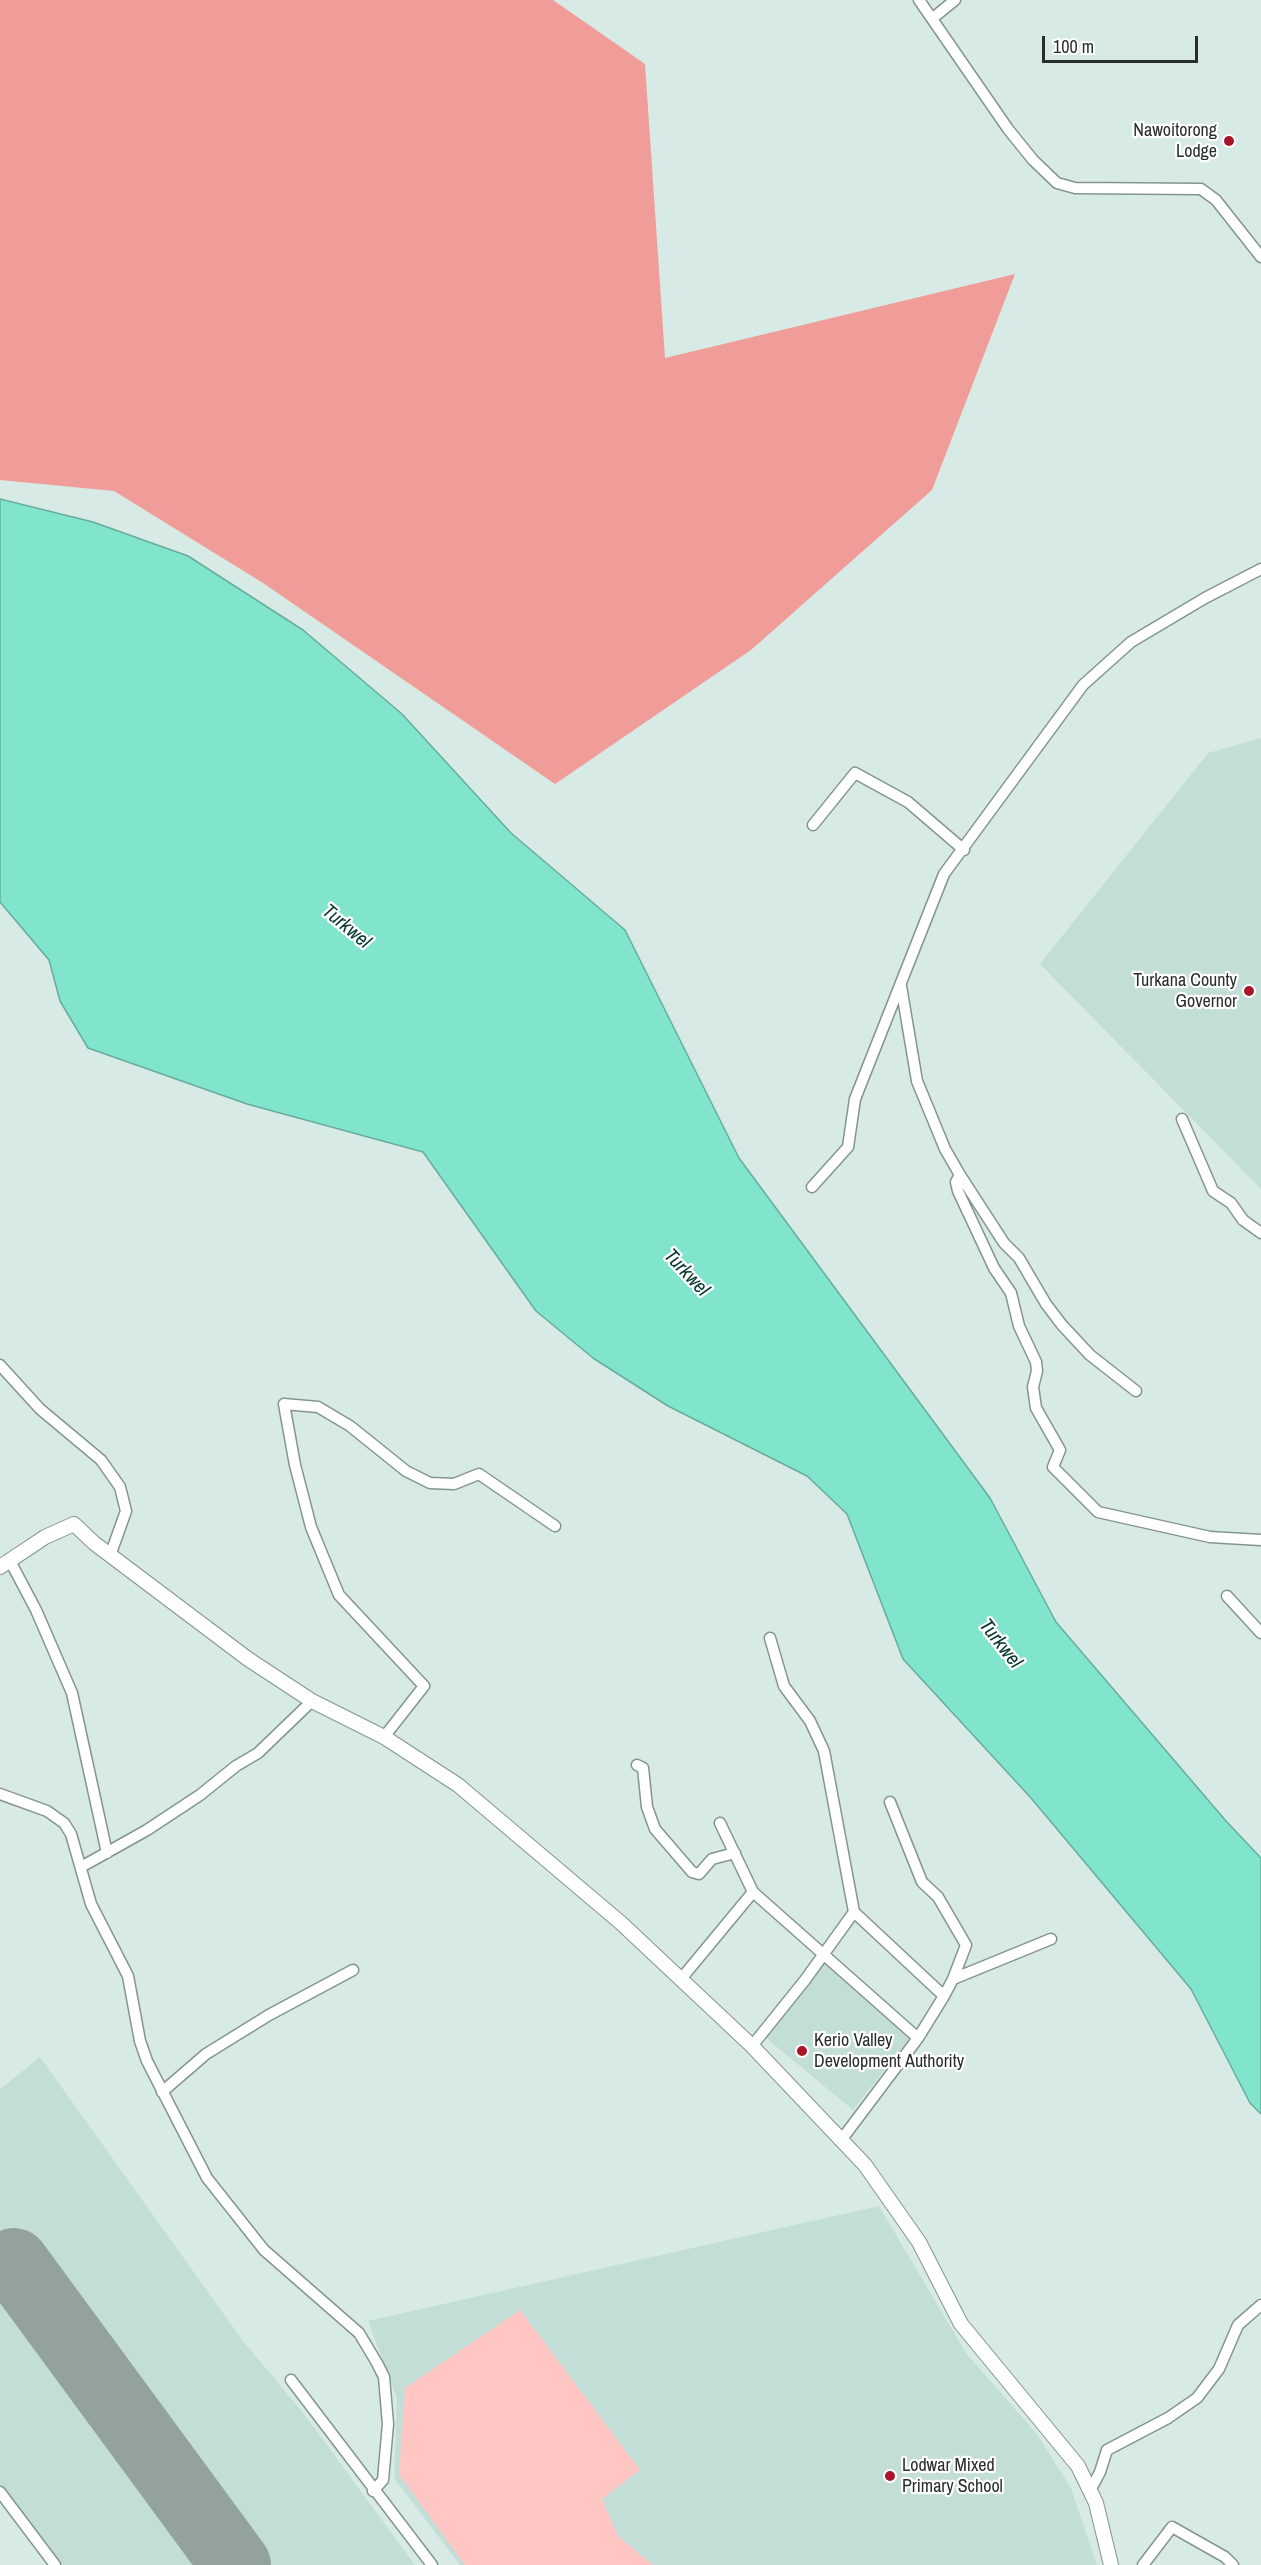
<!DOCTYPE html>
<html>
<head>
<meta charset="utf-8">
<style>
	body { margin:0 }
	#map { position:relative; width:1261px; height:2565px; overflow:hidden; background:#d8eae5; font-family:"Archivo Narrow",sans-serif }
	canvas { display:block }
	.scale { position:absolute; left:1042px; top:36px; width:156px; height:27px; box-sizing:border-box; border:3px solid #272e2c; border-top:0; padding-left:8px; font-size:18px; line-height:21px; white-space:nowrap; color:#272e2c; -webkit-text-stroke:4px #fff; paint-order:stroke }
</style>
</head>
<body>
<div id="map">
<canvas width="1261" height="2565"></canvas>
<div class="scale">100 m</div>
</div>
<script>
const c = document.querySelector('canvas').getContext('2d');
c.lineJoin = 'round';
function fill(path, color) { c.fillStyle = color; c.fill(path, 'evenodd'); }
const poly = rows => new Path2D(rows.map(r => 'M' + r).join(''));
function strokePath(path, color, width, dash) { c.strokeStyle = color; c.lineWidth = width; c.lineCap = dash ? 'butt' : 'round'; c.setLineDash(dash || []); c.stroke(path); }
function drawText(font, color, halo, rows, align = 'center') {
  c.font = font + ' "Archivo Narrow",sans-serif'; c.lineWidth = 4.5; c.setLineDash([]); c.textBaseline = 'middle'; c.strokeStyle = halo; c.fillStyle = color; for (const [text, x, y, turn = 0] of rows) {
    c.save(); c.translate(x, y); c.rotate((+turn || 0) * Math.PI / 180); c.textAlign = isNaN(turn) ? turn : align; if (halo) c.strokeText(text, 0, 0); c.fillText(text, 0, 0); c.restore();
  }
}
fill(poly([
	[1261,738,1261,1189,1040,964,1208,753],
	[824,1957,912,2035,853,2110,765,2037],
	[40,2057,243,2341,304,2414,415,2565,60,2565,0,2485,0,2089],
	[879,2206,966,2353,1036,2433,1071,2488,1097,2565,460,2565,394,2478,397,2398,368,2321]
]), '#c3ded7');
fill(poly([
	[520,2310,640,2470,602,2499,618,2536,653,2565,465,2565,399,2474,405,2388]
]), '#ffc6c3');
fill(poly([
	[0,0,553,0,645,64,665,358,1015,274,932,490,751,650,555,784,263,583,114,491,0,480]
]), '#f09d9a');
const water = poly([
	[0,499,93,522,188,556,303,630,402,714,511,833,625,930,739,1158,990,1498,1056,1622,1226,1821,1261,1858,1261,2114,1250,2103,1191,1989,1031,1798,903,1659,847,1514,807,1476,668,1406,593,1358,536,1311,423,1152,247,1104,88,1048,60,1001,49,960,0,902,0,499]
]);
fill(water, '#81e4cd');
strokePath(water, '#66ad9d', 1.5);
strokePath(poly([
	[14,2263,236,2565]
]), '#94a29e', 70);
const minor = poly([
	[919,0,1008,129,1033,160,1057,183,1075,188,1201,189,1216,200,1261,257],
	[933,18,955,0],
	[813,825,855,773,908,802,964,850],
	[901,986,917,1081,945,1149,960,1175,1004,1243,1019,1258,1046,1304,1062,1325,1090,1355,1136,1391],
	[1182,1119,1213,1191,1231,1203,1243,1220,1261,1233],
	[960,1175,956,1182,958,1191,994,1268,1011,1293,1019,1326,1036,1362,1037,1371,1033,1387,1036,1408,1060,1450,1053,1467,1098,1512,1210,1537,1261,1540],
	[812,1187,848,1147,855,1099,944,874,1083,685,1131,642,1205,598,1261,569],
	[0,1365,40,1409,101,1460,120,1487,126,1511,111,1553],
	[9,1559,36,1610,72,1693,107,1853],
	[1227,1596,1261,1633],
	[770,1638,784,1686,810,1721,824,1751,854,1912,944,1996,918,2038,842,2139],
	[384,1737,424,1686,339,1595,311,1527,295,1465,284,1404,318,1407,350,1426,406,1471,430,1483,454,1484,479,1474,555,1526],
	[637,1765,643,1768,647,1807,655,1829,692,1872,699,1874,712,1859,735,1853],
	[0,1794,47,1811,64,1823,71,1834,91,1904,128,1976,140,2041,147,2061,207,2178,264,2250,359,2333,377,2363,384,2377,388,2424,383,2480,373,2491],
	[890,1802,922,1882,938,1897,966,1945,953,1979],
	[720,1823,753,1892,918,2038],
	[81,1867,147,1830,200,1795,236,1766,258,1753,312,1701],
	[681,1979,753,1892],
	[944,1996,953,1979,1051,1939],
	[752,2046,805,1980,854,1912],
	[162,2092,206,2054,269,2015,353,1970],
	[291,2380,432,2565],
	[1091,2489,1100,2472,1107,2450,1168,2418,1197,2398,1219,2369,1238,2325,1261,2305],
	[0,2492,55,2565],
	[1143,2565,1172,2527,1225,2557,1233,2565]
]);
const tertiary = poly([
	[0,1567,45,1537,74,1524,94,1543,248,1659,312,1701,384,1737,458,1785,621,1923,752,2046,865,2165,919,2242,961,2324,1078,2466,1096,2503,1111,2565]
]);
strokePath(minor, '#849591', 13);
strokePath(tertiary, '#849591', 16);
strokePath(minor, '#fff', 10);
strokePath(tertiary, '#fff', 14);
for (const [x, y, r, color] of [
	[1229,141,6,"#aa142a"],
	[1249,991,6,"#aa142a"],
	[802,2051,6,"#aa142a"],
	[890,2476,6,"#aa142a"]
]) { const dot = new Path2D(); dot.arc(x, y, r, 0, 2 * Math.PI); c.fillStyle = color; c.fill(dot); strokePath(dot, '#fff', 2); }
drawText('18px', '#272e2c', '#fff', [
	["Nawoitorong",1217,131],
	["Lodge",1217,152],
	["Turkana County",1237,981],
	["Governor",1237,1002],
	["Kerio Valley",814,2041,"left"],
	["Development Authority",814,2062,"left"],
	["Lodwar Mixed",902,2466,"left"],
	["Primary School",902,2487,"left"]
], 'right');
drawText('italic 20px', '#06372e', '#fff', [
	["Turkwel",346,927,40],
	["Turkwel",686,1273,47],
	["Turkwel",1000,1644,52]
]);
</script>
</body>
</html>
